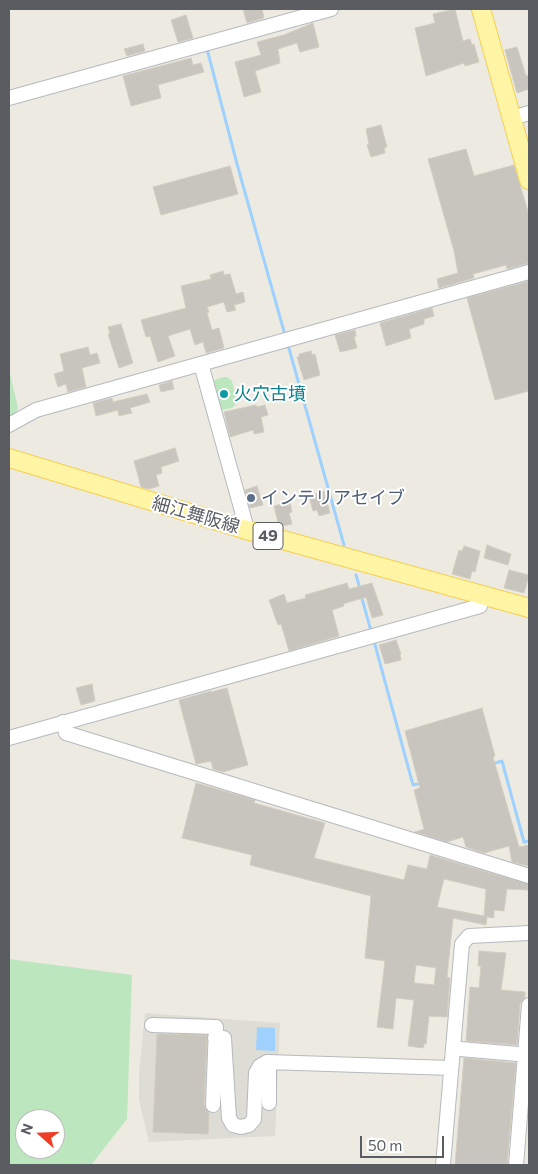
<!DOCTYPE html>
<html>
<head>
<meta charset="utf-8">
<style>
	body { margin:0 }
	#map { position:relative; width:538px; height:1174px; overflow:hidden; background:#edebe1; font-family:Commissioner,sans-serif }
	canvas { display:block }
	.frame { position:absolute; inset:0; border:10px solid #595d62; pointer-events:none }
	.north { position:absolute; left:15px; top:1109px; width:50px; height:50px; box-sizing:border-box; background:#fff; border:1px solid #bdbec0; border-radius:50%; rotate:290deg; font-size:14px; font-weight:700; line-height:20px; text-align:center; color:#595d62 }
	.north::after { content:''; display:block; margin:auto; width:18px; height:22px; background:#ef3e25; clip-path:polygon(50% 0,100% 100%,50% 72%,0 100%) }
	.scale { position:absolute; left:360px; top:1136px; width:84px; height:22px; box-sizing:border-box; border:2px solid #595d62; border-top:0; padding-left:6px; font-size:15px; line-height:18px; white-space:nowrap; color:#595d62; -webkit-text-stroke:4px #fff; paint-order:stroke }
</style>
</head>
<body>
<div id="map">
<canvas width="538" height="1174"></canvas>
<div class="frame"></div>
<div class="north">N</div>
<div class="scale">50 m</div>
</div>
<script>
const c = document.querySelector('canvas').getContext('2d');
c.lineJoin = 'round';
function fill(path, color) { c.fillStyle = color; c.fill(path, 'evenodd'); }
const poly = rows => new Path2D(rows.map(r => 'M' + r).join(''));
function strokePath(path, color, width, dash) { c.strokeStyle = color; c.lineWidth = width; c.lineCap = dash ? 'butt' : 'round'; c.setLineDash(dash || []); c.stroke(path); }
function drawText(font, color, halo, rows, align = 'center') {
  c.font = font + ' Commissioner,"Noto Sans JP",sans-serif'; c.lineWidth = 4; c.setLineDash([]); c.textBaseline = 'middle'; c.strokeStyle = halo; c.fillStyle = color; for (const [text, x, y, turn = 0] of rows) {
    c.save(); c.translate(x, y); c.rotate((+turn || 0) * Math.PI / 180); c.textAlign = isNaN(turn) ? turn : align; if (halo) c.strokeText(text, 0, 0); c.fillText(text, 0, 0); c.restore();
  }
}
fill(poly([
	[145,1013,280,1023,275,1136,149,1142,139,1100,139,1073]
]), '#dddcd5');
fill(poly([
	[9,369,18,408,15,414,9,417],
	[224,377,227,377,232,381,237,403,232,408,221,410,212,381],
	[9,959,132,975,127,1119,91,1165,9,1165],
	[25,1119,55,1119,55,1149,25,1149]
]), '#bce6be');
fill(poly([
	[257,1027,275,1028,275,1051,256,1050]
]), '#9fd1ff');
strokePath(poly([
	[210,48,207,49,237,164,285,335],
	[288,345,344,545],
	[356,575,360,589],
	[361,595,371,631],
	[374,641,413,785,423,783],
	[492,764,502,761,524,842,529,841]
]), '#9fd1ff', 3);
const building = poly([
	[243,9,262,9,264,18,247,23,243,9],
	[455,9,463,41,470,39,472,45,474,44,479,62,465,66,464,63,426,76,415,28,435,23,433,14,455,9],
	[186,15,193,38,178,42,171,20,186,15],
	[313,23,319,47,300,52,297,43,278,49,280,63,255,71,261,92,244,97,235,62,261,55,257,42,284,35,313,23],
	[143,44,145,51,127,56,124,49,143,44],
	[517,47,526,76,529,75,529,89,517,93,505,50,517,47],
	[191,58,193,65,201,63,204,72,158,85,161,98,131,106,123,76,191,58],
	[381,125,387,147,384,148,385,153,371,157,367,145,369,144,366,129,381,125],
	[466,149,474,176,514,165,529,215,529,263,507,269,506,265,473,274,474,278,439,288,437,279,458,273,454,251,428,159,466,149],
	[230,166,238,194,161,215,153,187,230,166],
	[223,271,224,275,230,274,236,294,243,292,245,302,234,305,236,310,227,312,224,302,207,307,209,312,207,313,212,330,219,328,224,348,206,353,203,342,195,345,190,329,168,336,175,356,158,362,150,336,146,337,141,320,186,308,181,286,211,279,210,275,223,271],
	[529,281,529,391,495,400,467,298,529,281],
	[432,308,434,316,424,319,424,324,409,329,411,338,386,346,380,323,432,308],
	[121,324,133,363,119,368,108,334,110,334,108,327,121,324],
	[355,330,356,336,354,337,357,348,340,352,335,335,355,330],
	[88,347,90,355,97,353,100,363,82,368,86,387,68,392,66,384,58,387,54,374,64,371,60,354,88,347],
	[311,351,312,355,315,354,320,375,304,380,297,357,299,357,299,354,311,351],
	[172,381,174,389,161,392,159,385,172,381],
	[147,394,150,402,130,408,132,413,119,416,118,410,96,416,93,403,112,398,113,402,147,394],
	[256,405,257,407,265,405,268,415,261,417,264,432,254,434,253,430,230,437,224,412,256,405],
	[175,448,179,461,161,467,162,473,156,475,159,486,149,489,141,487,134,461,175,448],
	[257,486,263,505,250,508,245,490,257,486],
	[324,491,330,513,319,516,317,510,313,511,309,496,324,491],
	[290,502,292,512,289,513,292,524,279,527,274,506,290,502],
	[487,545,511,554,508,565,484,558,487,545],
	[464,546,480,551,475,572,472,571,470,579,452,574,459,550,462,551,464,546],
	[509,570,529,575,524,593,504,588,509,570],
	[347,583,349,589,372,583,383,615,372,618,366,597,343,604,344,606,332,610,339,636,289,651,281,624,278,625,269,600,284,594,287,603,306,598,305,595,347,583],
	[396,640,401,654,400,655,401,660,385,664,379,645,396,640],
	[92,684,95,701,81,705,76,688,92,684],
	[227,688,248,765,223,772,213,769,211,761,196,764,179,700,211,691,211,692,227,688],
	[482,708,495,756,493,757,519,847,529,845,529,866,512,862,509,846,484,853,466,847,463,837,447,842,415,832,424,829,414,790,420,788,405,731,482,708],
	[196,783,255,800,254,803,325,823,314,858,404,880,408,865,427,869,430,855,528,884,528,890,507,889,504,911,494,910,494,918,487,917,486,925,453,918,447,977,450,978,447,1017,429,1016,426,1044,424,1044,423,1048,408,1046,414,1000,396,998,393,1029,377,1027,385,961,365,958,371,896,250,865,252,855,182,838,196,783],
	[444,879,486,889,484,916,437,907,444,879],
	[416,965,436,968,434,985,414,983,416,965],
	[479,951,506,953,501,990,525,992,525,997,520,1004,517,1045,466,1041,470,987,479,988,481,966,478,966,479,951],
	[157,1034,207,1035,204,1105,206,1109,209,1113,208,1134,153,1132,157,1034],
	[464,1058,516,1063,507,1165,455,1165,464,1058]
]);
fill(building, '#c8c5be');
strokePath(building, '#d2cdbf', 1);
const minor = poly([
	[9,98,331,9],
	[512,118,529,113],
	[201,364,245,522,243,529],
	[9,425,36,410,529,272],
	[63,722,66,733,529,876],
	[9,738,480,606,483,596],
	[152,1025,216,1027,213,1105],
	[215,1038,224,1038,229,1118,233,1125,241,1127,249,1125,254,1119,256,1073,260,1066,267,1062,451,1068],
	[460,1049,529,1055],
	[269,1103,269,1062],
	[443,1165,462,944,469,936,529,933],
	[516,1165,529,1005]
]);
const major = poly([
	[481,9,529,180],
	[9,458,243,529,529,608]
]);
strokePath(minor, '#b6b9be', 16);
strokePath(major, '#f6cf51', 20);
strokePath(minor, '#fff', 14);
strokePath(major, '#fff5a4', 18);
for (const [x, y, r, color] of [
	[224,394,5,"#0f9aa8"],
	[251,498,5,"#5c6f8a"]
]) { const dot = new Path2D(); dot.arc(x, y, r, 0, 2 * Math.PI); c.fillStyle = color; c.fill(dot); strokePath(dot, '#fff', 2); }
for (const [x, y, w] of [
	[268,536,30]
]) { const box = new Path2D(); box.roundRect(x - w / 2, y - 13.5, w, 27, 4); c.fillStyle = '#fff'; c.fill(box); strokePath(box, '#595d62', 1); }
drawText('bold 16px', '#595d62', null, [
	["49",268,536]
]);
drawText('18px', '#0d838f', '#fff', [
	["火穴古墳",234,394]
], 'left');
drawText('18px', '#4e5e75', '#fff', [
	["インテリアセイブ",261,498]
], 'left');
drawText('18px', '#595d62', '#fff', [
	["細江舞阪線",196,515,16]
]);
</script>
</body>
</html>
